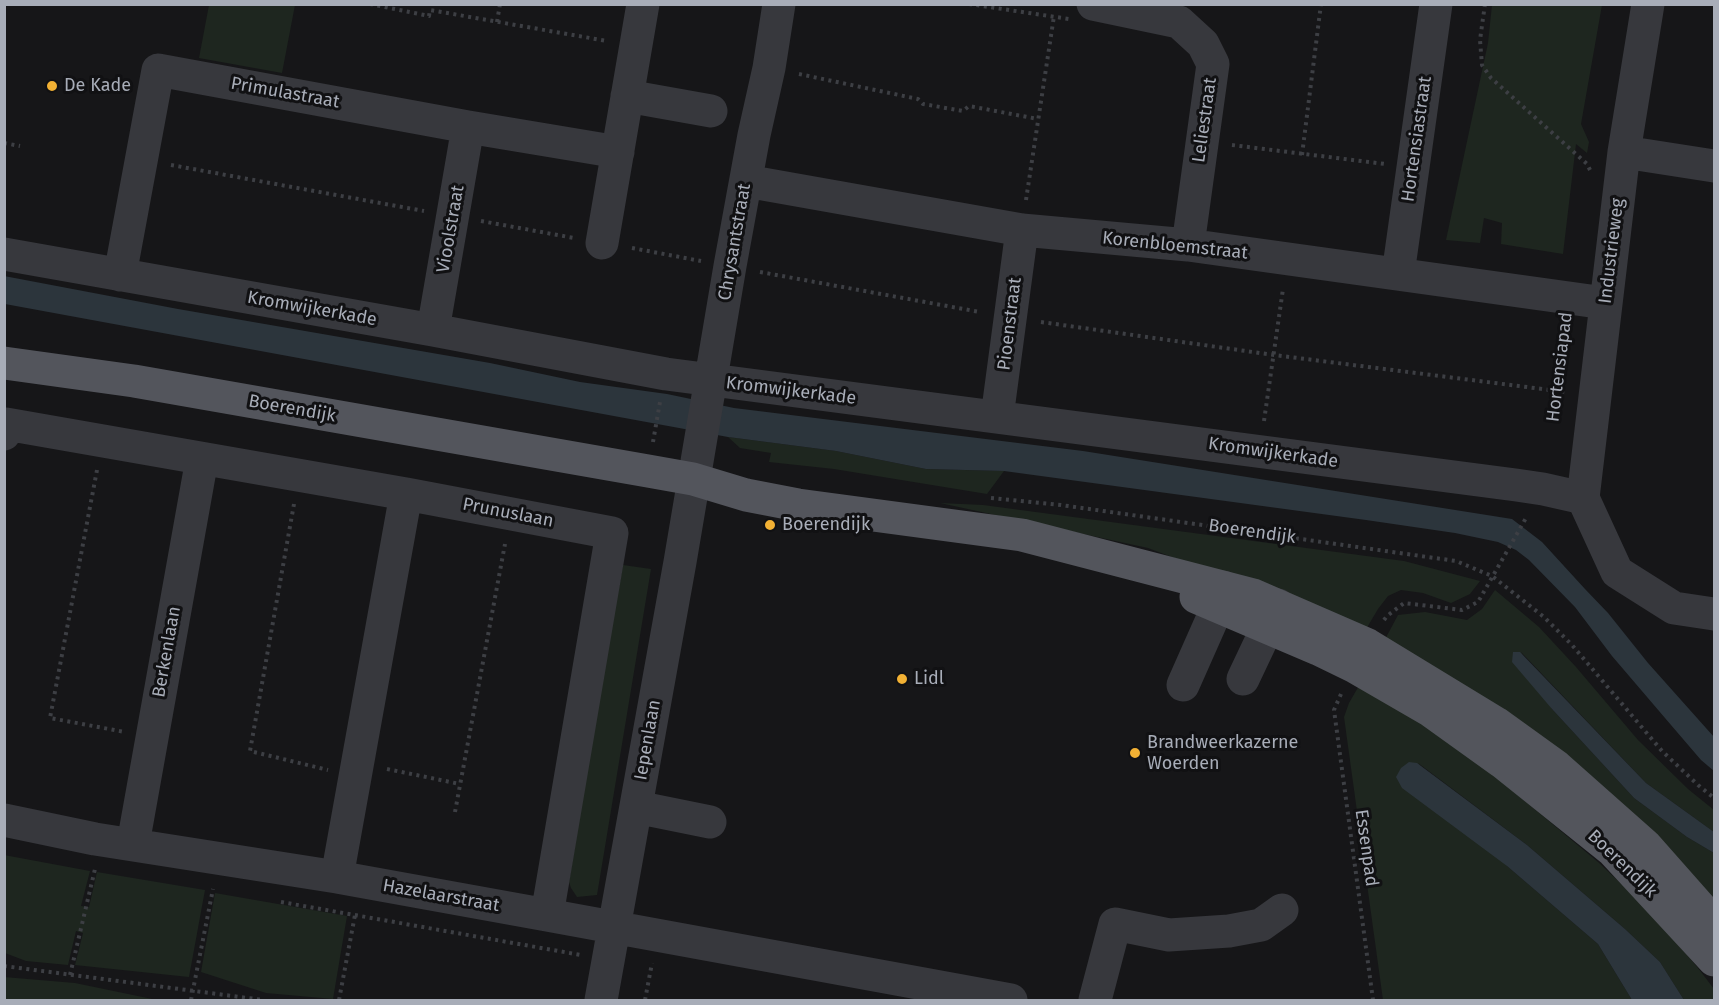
<!DOCTYPE html>
<html>
<head>
<meta charset="utf-8">
<style>
	body { margin:0 }
	#map { position:relative; width:1719px; height:1005px; overflow:hidden; background:#161618; font-family:"Fira Sans",sans-serif }
	canvas { display:block }
	.frame { position:absolute; inset:0; border:6px solid #a8adb8; pointer-events:none }
</style>
</head>
<body>
<div id="map">
<canvas width="1719" height="1005"></canvas>
<div class="frame"></div>
</div>
<script>
const c = document.querySelector('canvas').getContext('2d');
c.lineJoin = 'round';
function fill(path, color) { c.fillStyle = color; c.fill(path, 'evenodd'); }
const poly = rows => new Path2D(rows.map(r => 'M' + r).join(''));
function strokePath(path, color, width, dash) { c.strokeStyle = color; c.lineWidth = width; c.lineCap = dash ? 'butt' : 'round'; c.setLineDash(dash || []); c.stroke(path); }
function drawText(font, color, halo, rows, align = 'center') {
  c.font = font + ' "Fira Sans",sans-serif'; c.lineWidth = 6; c.setLineDash([]); c.textBaseline = 'middle'; c.strokeStyle = halo; c.fillStyle = color; for (const [text, x, y, turn = 0] of rows) {
    c.save(); c.translate(x, y); c.rotate((+turn || 0) * Math.PI / 180); c.textAlign = isNaN(turn) ? turn : align; if (halo) c.strokeText(text, 0, 0); c.fillText(text, 0, 0); c.restore();
  }
}
fill(poly([
	[209,5,295,5,282,73,199,58],
	[1492,5,1602,5,1581,124,1589,142,1587,153,1576,144,1563,254,1501,244,1502,223,1484,218,1480,243,1446,240,1488,43],
	[728,437,836,451,926,469,1004,471,987,494,834,469,769,462,771,453,740,448],
	[940,503,983,505,1404,561,1480,581,1470,594,1451,603,1423,593,1401,590,1388,596,1378,609,1362,636,1270,594,1148,548],
	[623,565,651,569,597,895,577,897,571,888,569,882,603,672],
	[1495,590,1539,627,1576,667,1638,740,1688,789,1714,810,1714,832,1646,783,1521,652,1552,709,1634,798,1687,837,1714,853,1714,906,1382,645,1398,615,1425,612,1467,620,1482,609],
	[1360,684,1447,736,1598,862,1648,909,1698,968,1714,989,1714,1000,1684,1000,1660,962,1625,929,1527,845,1418,763,1507,866,1598,944,1632,1000,1383,1000,1344,717,1349,703],
	[4,855,90,871,81,906,89,907,97,872,205,890,189,977,75,965,83,933,76,931,68,965,26,961,5,953],
	[215,893,347,916,333,999,266,993,201,972],
	[4,977,75,983,157,1000,5,1000]
]), '#1e261f');
fill(poly([
	[4,276,178,309,490,363,580,382,667,394,734,408,1083,451,1512,519,1542,542,1585,589,1608,613,1648,663,1714,737,1714,771,1701,760,1665,718,1612,656,1575,607,1529,560,1516,550,1498,542,1455,533,1366,520,1004,471,926,469,836,451,728,437,5,304],
	[1513,652,1520,652,1646,783,1714,832,1714,853,1687,837,1634,798,1552,709,1512,662],
	[1409,762,1417,763,1527,845,1625,929,1660,962,1684,1000,1632,1000,1598,944,1507,866,1402,788,1396,777,1401,768]
]), '#2c353c');
strokePath(poly([
	[370,4,429,16,430,10,607,41],
	[969,4,1069,19],
	[1485,4,1480,40,1482,65,1491,78,1587,164,1590,170],
	[497,22,500,4],
	[799,74,918,99,923,104,963,111,969,106,1038,119],
	[4,143,20,146],
	[1232,145,1385,164],
	[1302,155,1321,4],
	[171,165,424,211],
	[1026,200,1054,16],
	[481,221,574,238],
	[632,248,701,261],
	[760,272,980,312],
	[1041,322,1274,355,1566,392],
	[1264,421,1283,289],
	[653,442,660,402],
	[97,470,50,718,125,732],
	[991,498,1061,505,1456,561,1492,576,1544,617,1572,645,1662,751,1698,785,1714,798],
	[294,504,250,751,328,770],
	[1384,620,1387,616,1404,603,1462,610,1478,602,1526,518],
	[1341,694,1334,710,1373,1000],
	[387,769,460,784],
	[455,812,505,544],
	[281,902,581,955],
	[4,966,263,1000],
	[70,975,95,869],
	[191,1000,213,889],
	[339,1000,355,915],
	[645,1000,652,963]
]), '#3d3f44', 4, [3, 4.5]);
strokePath(poly([
	[1093,4,1179,22,1203,44,1213,64,1188,245],
	[627,96,711,111],
	[1624,152,1714,166],
	[746,181,1022,230,1188,245,1605,303],
	[602,243,643,4],
	[4,254,433,330,666,374,1516,485,1543,489,1583,498],
	[1398,274,1436,4],
	[120,275,158,70,468,127,618,152],
	[433,330,468,127],
	[997,417,1022,230],
	[4,434,6,424,406,494],
	[1583,498,1624,152,1648,4],
	[1583,498,1617,572,1674,608,1714,614],
	[1243,679,1278,605],
	[1183,685,1218,606,1223,587],
	[636,807,710,822],
	[4,820,95,839,337,877,547,915,1011,1000],
	[133,844,202,459],
	[337,877,406,494,612,533,547,915],
	[601,1000,680,562,730,266,754,135,769,68,779,4],
	[1095,1000,1115,924,1169,935,1229,931,1261,925,1282,910]
]), '#37383d', 33);
strokePath(poly([
	[4,363,134,381,648,471,693,479,746,495,798,505,1022,535,1253,595,1368,645,1496,723,1557,767,1645,845,1714,923],
	[1196,597,1318,649,1355,667,1431,711,1502,762,1613,851,1714,960]
]), '#53555c', 33);
for (const [x, y, r, color] of [
	[52,86,6,"#f2b134"],
	[770,525,6,"#f2b134"],
	[902,679,6,"#f2b134"],
	[1135,753,6,"#f2b134"]
]) { const dot = new Path2D(); dot.arc(x, y, r, 0, 2 * Math.PI); c.fillStyle = color; c.fill(dot); strokePath(dot, '#111113', 2); }
drawText('18px', '#a8adb8', '#111113', [
	["De Kade",64,86],
	["Boerendijk",782,525],
	["Lidl",914,679],
	["Brandweerkazerne",1147,743],
	["Woerden",1147,764]
], 'left');
drawText('18px', '#a8adb8', '#111113', [
	["Primulastraat",285,93,10],
	["Leliestraat",1205,120,-82],
	["Hortensiastraat",1417,139,-82],
	["Vioolstraat",451,229,-80],
	["Chrysantstraat",735,242,-80],
	["Korenbloemstraat",1175,246,6],
	["Industrieweg",1612,251,-83],
	["Kromwijkerkade",312,309,10],
	["Pioenstraat",1010,324,-83],
	["Hortensiapad",1560,367,-83],
	["Kromwijkerkade",791,391,7],
	["Boerendijk",292,409,10],
	["Kromwijkerkade",1273,453,8],
	["Prunuslaan",508,513,11],
	["Boerendijk",1252,532,8],
	["Berkenlaan",167,652,-80],
	["Iepenlaan",648,740,-80],
	["Essenpad",1366,848,82],
	["Boerendijk",1622,864,44],
	["Hazelaarstraat",441,896,10]
]);
</script>
</body>
</html>
